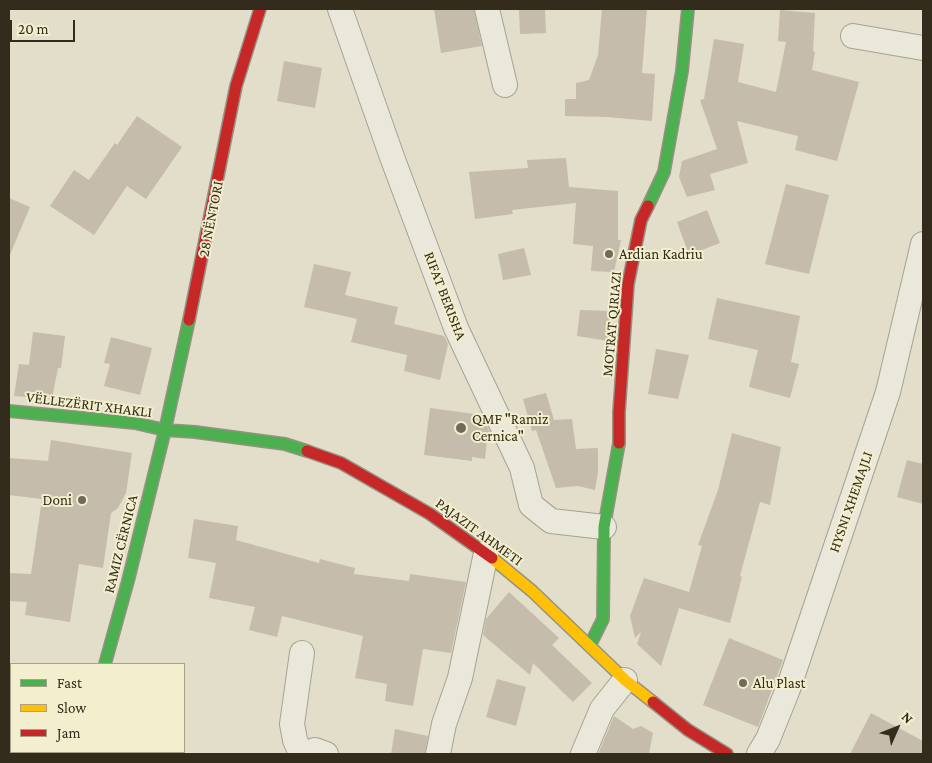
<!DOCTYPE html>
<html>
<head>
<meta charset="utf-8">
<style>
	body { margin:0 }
	#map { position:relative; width:932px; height:763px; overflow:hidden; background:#e2deca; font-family:"Crimson Pro",serif }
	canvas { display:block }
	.frame { position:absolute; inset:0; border:10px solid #332b1c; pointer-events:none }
	.legend { position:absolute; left:10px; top:663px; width:175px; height:90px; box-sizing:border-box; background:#f3efce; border:1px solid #a6a187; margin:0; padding:6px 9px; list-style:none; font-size:15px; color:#332b1c }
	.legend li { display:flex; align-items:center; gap:10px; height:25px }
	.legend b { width:25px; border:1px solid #a6a187 }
	.north { position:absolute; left:872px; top:703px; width:50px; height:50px; -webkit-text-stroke:4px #f3efce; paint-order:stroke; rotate:46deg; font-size:14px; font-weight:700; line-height:20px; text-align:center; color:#332b1c }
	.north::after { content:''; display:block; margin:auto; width:18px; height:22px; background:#332b1c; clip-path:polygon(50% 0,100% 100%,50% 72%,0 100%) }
	.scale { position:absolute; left:10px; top:20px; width:65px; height:22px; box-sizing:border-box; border:2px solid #332b1c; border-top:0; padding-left:6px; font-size:15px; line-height:18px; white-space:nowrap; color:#332b1c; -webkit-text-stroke:4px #f3efce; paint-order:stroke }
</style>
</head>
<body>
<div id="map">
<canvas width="932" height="763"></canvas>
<div class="frame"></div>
<ul class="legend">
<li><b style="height:6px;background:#4caf50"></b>Fast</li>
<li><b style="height:6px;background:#ffc107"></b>Slow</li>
<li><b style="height:6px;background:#c62828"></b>Jam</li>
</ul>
<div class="north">N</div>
<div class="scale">20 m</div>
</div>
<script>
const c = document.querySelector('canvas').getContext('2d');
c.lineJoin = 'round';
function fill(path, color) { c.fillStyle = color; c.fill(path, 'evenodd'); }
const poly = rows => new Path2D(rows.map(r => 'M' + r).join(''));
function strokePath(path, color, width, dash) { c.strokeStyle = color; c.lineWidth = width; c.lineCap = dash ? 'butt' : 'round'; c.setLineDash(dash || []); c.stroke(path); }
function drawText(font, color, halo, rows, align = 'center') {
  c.font = font + ' "Crimson Pro",serif'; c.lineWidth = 4; c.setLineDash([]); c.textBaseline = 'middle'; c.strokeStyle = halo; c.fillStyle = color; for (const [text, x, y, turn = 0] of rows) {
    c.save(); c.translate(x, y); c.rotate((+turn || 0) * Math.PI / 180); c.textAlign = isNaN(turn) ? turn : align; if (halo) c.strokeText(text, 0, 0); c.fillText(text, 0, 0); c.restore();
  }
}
fill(poly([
	[434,9,474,9,482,46,441,53],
	[519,9,545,9,546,33,520,34],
	[602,9,647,9,642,73,655,74,652,121,607,117,565,116,565,99,576,99,576,83,589,80,598,55],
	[780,10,815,13,813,51,815,52,812,70,859,82,837,161,795,150,798,136,737,121,748,163,710,174,715,190,687,197,679,177,682,161,717,149,700,100,704,99,714,39,744,44,738,82,776,92,786,42,778,41],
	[284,61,322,68,315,108,277,101],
	[137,116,182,147,146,199,127,186,94,235,50,206,74,170,89,180,115,143,117,145],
	[566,158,569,187,618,191,618,240,621,240,614,272,591,271,593,246,573,244,576,203,512,210,513,214,475,219,469,172,528,168,527,160],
	[786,184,829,195,809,274,765,264],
	[9,198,30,207,9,257],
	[707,210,720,243,689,255,677,222],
	[524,248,531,275,503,280,498,254],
	[314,264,351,272,345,295,398,307,394,324,444,336,448,344,440,380,404,371,407,355,351,342,357,319,304,307],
	[717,298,800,316,791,362,799,364,790,398,749,387,758,350,708,339],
	[580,310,610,311,608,341,577,336],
	[33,332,65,336,61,368,58,368,52,399,14,396,19,364,29,365],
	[111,337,152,348,140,395,104,386,110,364,104,363],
	[656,349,689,355,678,399,648,394],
	[546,393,554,420,572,419,576,449,598,448,598,472,595,490,578,486,556,488,536,430,532,431,523,399],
	[430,408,482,415,493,439,493,440,487,440,485,459,472,457,472,461,424,455],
	[732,433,781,447,770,505,760,502,740,576,742,577,730,623,679,608,661,666,637,644,641,632,635,638,630,616,644,578,689,592,702,546,698,545,718,490],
	[51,440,132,453,126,493,118,508,111,513,103,568,79,564,70,622,25,615,27,602,9,601,9,573,31,574,42,499,9,495,9,458,48,461],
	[907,460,923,464,923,504,897,497],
	[194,519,238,526,236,540,319,563,320,559,355,568,354,574,409,581,410,574,466,582,451,653,423,649,413,706,385,701,387,684,355,678,363,636,282,616,277,637,249,630,255,607,209,598,216,563,188,558],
	[509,592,559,638,552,645,592,683,573,702,533,663,530,675,483,635,486,619],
	[729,638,783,660,758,727,703,705],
	[497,679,526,687,516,726,486,717],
	[871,713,923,741,923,754,850,754],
	[614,716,633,729,641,726,653,733,649,754,598,754],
	[395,729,428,736,425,754,391,754]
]), '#c5bcab');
const street = poly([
	[340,9,392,157,456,328,522,468,531,505,551,521,604,527],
	[487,9,505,85],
	[853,36,923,48],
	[301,754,295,740,292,724,302,653],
	[306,754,315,750,326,754],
	[438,754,444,724,460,678,486,553],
	[583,754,602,709,625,680],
	[759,754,768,739,788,689,888,392,923,244]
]);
const fast = poly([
	[648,206,664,172,682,71,688,9],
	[9,411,135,423,165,430,195,432,285,444,307,451],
	[590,645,603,619,604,527,619,443],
	[105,664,128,581,165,430,189,320],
	[81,752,81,754]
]);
const slow = poly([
	[492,558,532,591,625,680,653,702]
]);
const jam = poly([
	[189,320,236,86,260,9],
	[619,443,619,412,628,284,641,220,648,206],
	[307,451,341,463,430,514,492,558],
	[653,702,688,730,727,754]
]);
strokePath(street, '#a6a293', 26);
strokePath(fast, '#969283', 14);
strokePath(slow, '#969283', 14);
strokePath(jam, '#969283', 14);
strokePath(street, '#eae7db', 24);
strokePath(fast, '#4caf50', 11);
strokePath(slow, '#ffc107', 11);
strokePath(jam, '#c62828', 11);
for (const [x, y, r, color] of [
	[609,254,5,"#706a59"],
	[461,428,6,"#706a59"],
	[82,500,5,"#706a59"],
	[743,683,5,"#706a59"]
]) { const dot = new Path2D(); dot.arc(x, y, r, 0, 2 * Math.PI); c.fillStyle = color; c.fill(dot); strokePath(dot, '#f3efce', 2); }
drawText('15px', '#332b1c', '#f3efce', [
	["28 NËNTORI",211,219,-79],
	["RIFAT BERISHA",445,296,69],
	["MOTRAT QIRIAZI",612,324,-85],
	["VËLLEZËRIT XHAKLI",89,405,7],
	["HYSNI XHEMAJLI",851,502,-71],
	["PAJAZIT AHMETI",479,532,36],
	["RAMIZ CËRNICA",121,544,-76]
]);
drawText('15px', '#332b1c', '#f3efce', [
	["Ardian Kadriu",619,254],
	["QMF \"Ramiz",472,419],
	["Cernica\"",472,436],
	["Doni",72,500,"right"],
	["Alu Plast",753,683]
], 'left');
</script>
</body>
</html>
